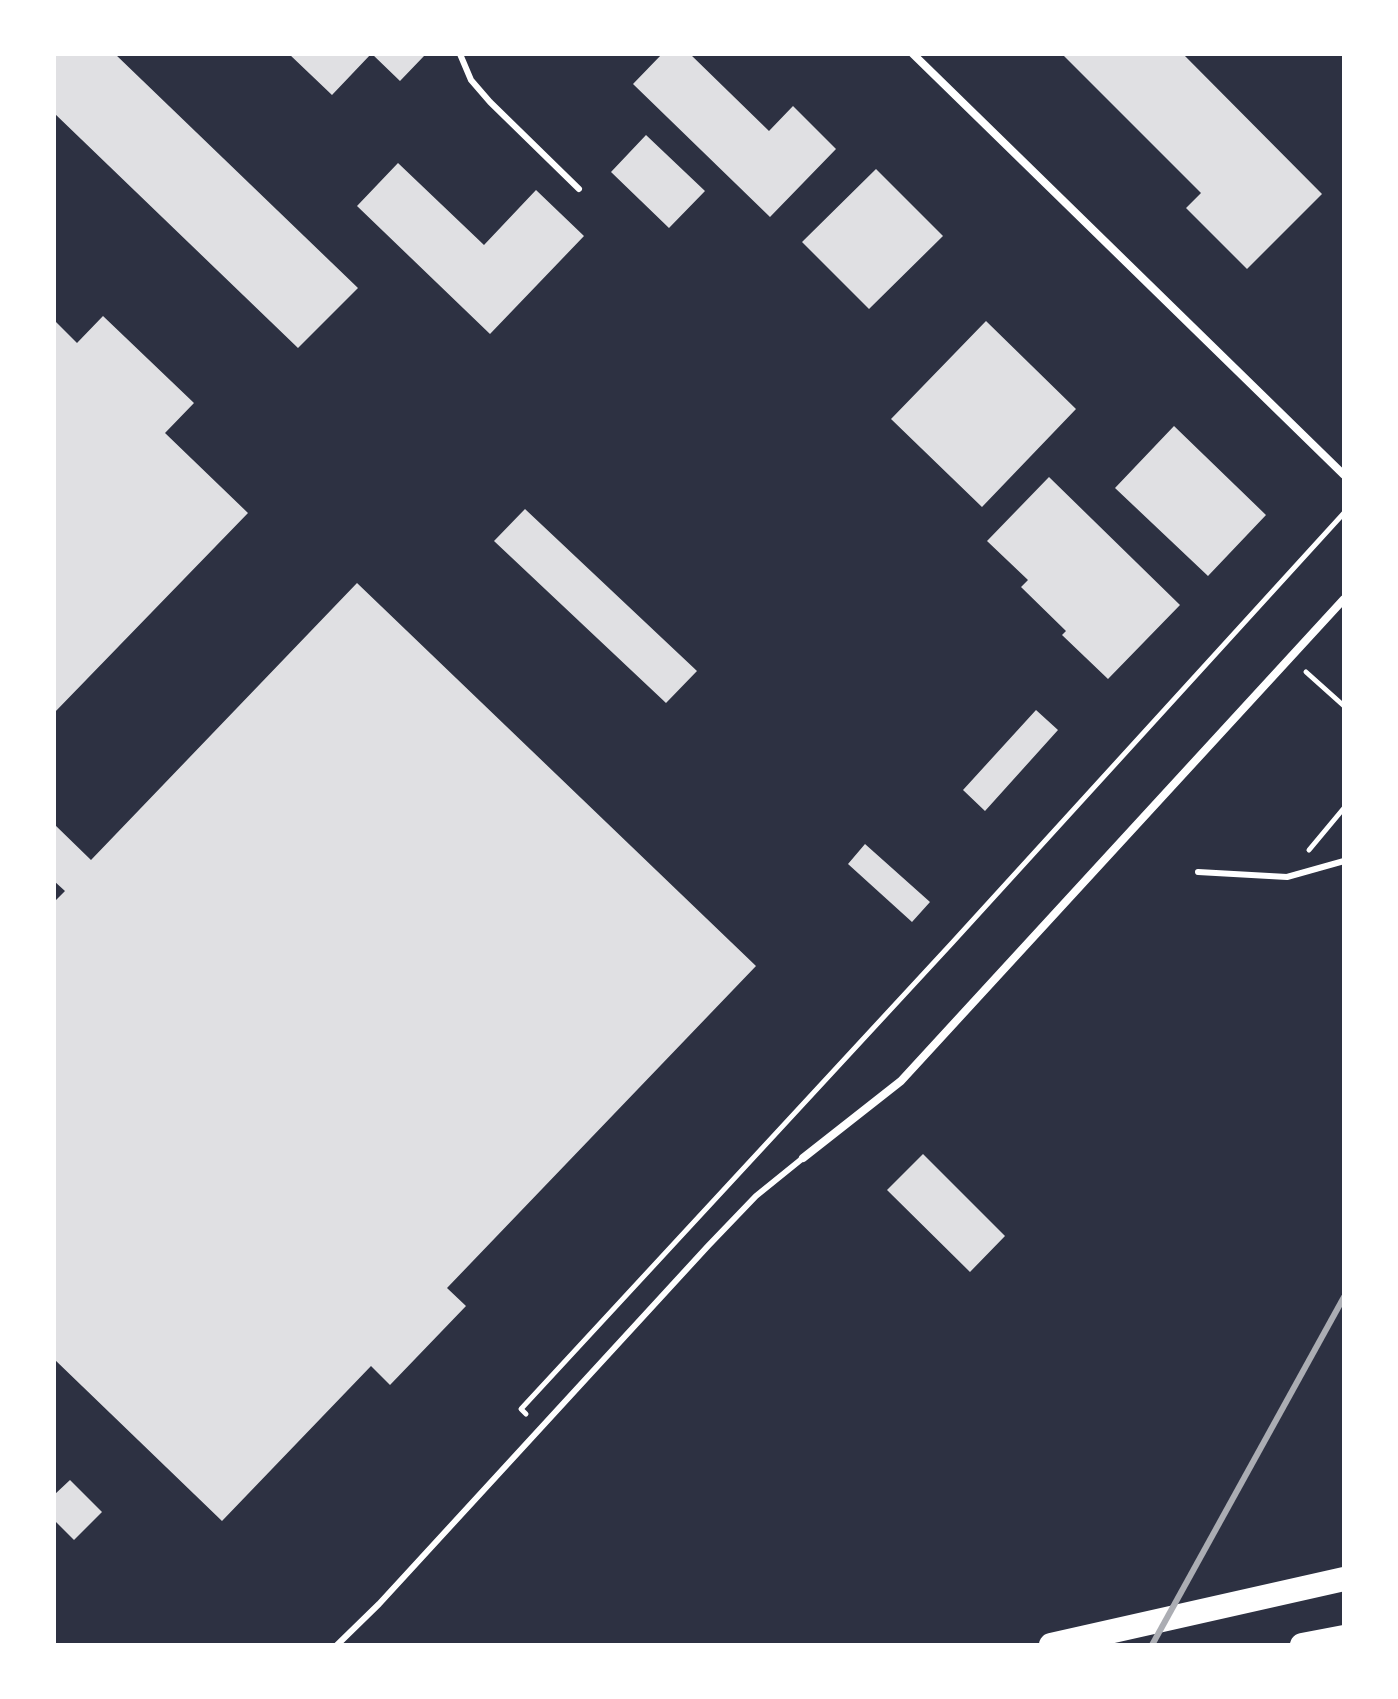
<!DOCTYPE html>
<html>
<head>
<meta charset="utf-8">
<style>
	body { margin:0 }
	#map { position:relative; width:1398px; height:1699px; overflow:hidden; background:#2d3142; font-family:"Times New Roman",serif }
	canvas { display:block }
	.frame { position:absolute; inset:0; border:56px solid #fff; pointer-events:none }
</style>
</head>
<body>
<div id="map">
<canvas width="1398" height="1699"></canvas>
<div class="frame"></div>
</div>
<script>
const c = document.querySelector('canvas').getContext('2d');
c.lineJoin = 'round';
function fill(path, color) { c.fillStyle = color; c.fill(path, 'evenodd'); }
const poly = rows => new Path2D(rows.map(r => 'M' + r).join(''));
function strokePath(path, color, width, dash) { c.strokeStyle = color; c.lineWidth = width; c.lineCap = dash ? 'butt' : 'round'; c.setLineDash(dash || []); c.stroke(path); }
fill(poly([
	[54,54,115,54,358,288,298,348,54,113],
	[289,54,371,54,332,95],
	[372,54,421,54,424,56,400,81],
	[662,54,690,54,769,131,793,106,836,149,770,217,633,84],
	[1062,54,1183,54,1322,194,1247,269,1186,208,1201,193],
	[646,135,705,191,669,228,611,172],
	[398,163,484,245,536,190,584,236,490,334,357,206],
	[876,169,943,236,869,309,802,242],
	[103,316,194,403,165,433,248,513,54,713,54,320,77,343],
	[986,321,1076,409,982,507,891,419],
	[1174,426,1266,515,1208,576,1115,488],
	[1049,477,1180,605,1108,679,1062,635,1066,631,1021,587,1028,580,987,541],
	[525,509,697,671,666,703,494,541],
	[357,583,756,966,447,1288,466,1306,390,1385,371,1366,222,1521,54,1359,54,902,65,891,54,881,54,824,91,860],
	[1036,710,1058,730,985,811,963,790],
	[865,844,930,902,912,922,848,864],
	[923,1154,1005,1236,970,1272,887,1190],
	[70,1480,102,1512,74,1540,54,1520,54,1495]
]), '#e0e0e3');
strokePath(poly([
	[1306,672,1344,706],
	[1309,850,1344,808],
	[526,1414,521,1409,952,943,1344,513]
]), '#fff', 5);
strokePath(poly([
	[460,54,471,80,490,102,579,189],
	[1198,872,1287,877,1344,861],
	[337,1645,379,1604,708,1246,756,1196,803,1158]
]), '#fff', 6);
strokePath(poly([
	[913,54,1344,475],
	[803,1158,901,1081,1344,599]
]), '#fff', 8);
strokePath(poly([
	[1051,1645,1344,1579],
	[1302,1645,1344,1637]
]), '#fff', 24);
strokePath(poly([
	[1152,1645,1344,1297]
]), '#abadb3', 6);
</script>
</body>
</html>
